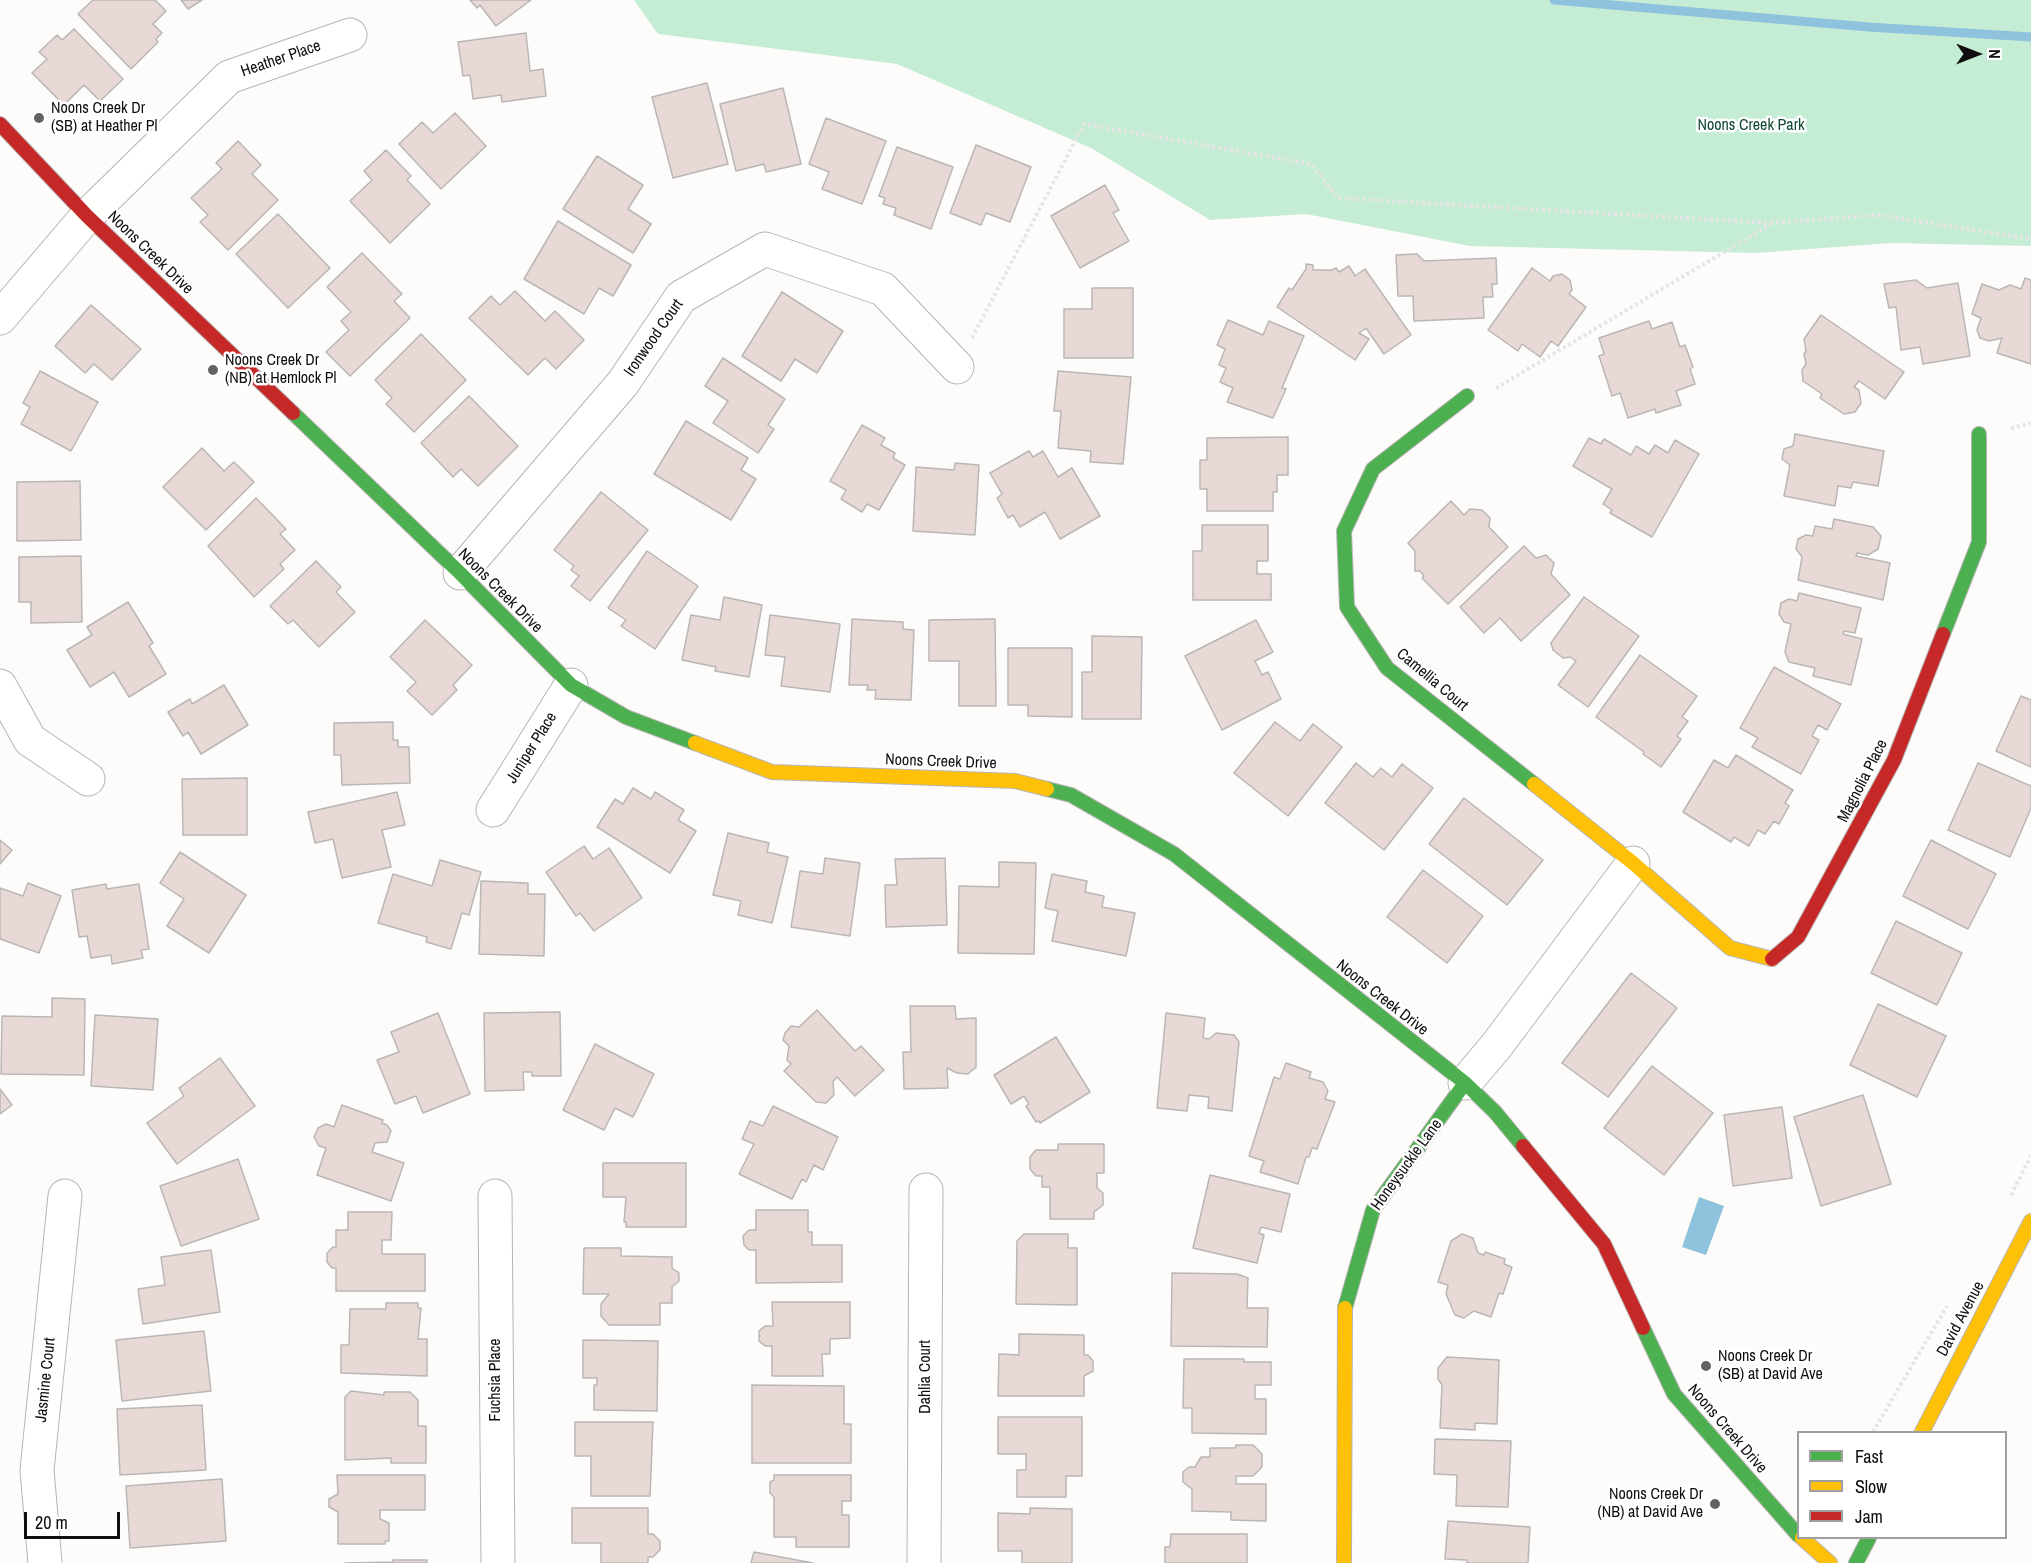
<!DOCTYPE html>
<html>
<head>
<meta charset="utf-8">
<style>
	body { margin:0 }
	#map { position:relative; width:2031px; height:1563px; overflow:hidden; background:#fefcfa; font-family:"Archivo Narrow",sans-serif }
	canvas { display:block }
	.legend { position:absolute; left:1797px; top:1431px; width:210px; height:108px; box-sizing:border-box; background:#fff; border:2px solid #9f9f9f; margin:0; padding:8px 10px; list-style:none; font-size:18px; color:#100e0e }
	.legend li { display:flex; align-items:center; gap:12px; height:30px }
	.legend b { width:30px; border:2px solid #9f9f9f }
	.north { position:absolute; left:1947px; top:24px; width:60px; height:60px; -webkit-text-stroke:4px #fff; paint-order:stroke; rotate:90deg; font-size:16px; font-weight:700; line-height:24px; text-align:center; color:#100e0e }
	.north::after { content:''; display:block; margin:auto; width:21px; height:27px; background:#100e0e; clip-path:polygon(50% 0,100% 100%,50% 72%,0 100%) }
	.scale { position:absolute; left:24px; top:1512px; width:96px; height:27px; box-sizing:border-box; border:3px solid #100e0e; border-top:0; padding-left:8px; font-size:18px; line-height:21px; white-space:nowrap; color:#100e0e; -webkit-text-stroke:4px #fff; paint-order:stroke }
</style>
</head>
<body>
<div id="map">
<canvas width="2031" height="1563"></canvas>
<ul class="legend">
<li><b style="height:8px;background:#4caf50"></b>Fast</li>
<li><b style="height:8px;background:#ffc107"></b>Slow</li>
<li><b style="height:8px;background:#c62828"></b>Jam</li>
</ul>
<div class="north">N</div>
<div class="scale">20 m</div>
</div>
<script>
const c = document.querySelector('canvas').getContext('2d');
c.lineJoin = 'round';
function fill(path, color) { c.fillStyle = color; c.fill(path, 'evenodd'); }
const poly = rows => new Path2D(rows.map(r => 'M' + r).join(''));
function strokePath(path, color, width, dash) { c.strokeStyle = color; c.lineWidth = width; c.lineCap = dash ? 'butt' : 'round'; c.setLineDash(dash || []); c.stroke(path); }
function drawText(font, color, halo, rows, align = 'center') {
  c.font = font + ' "Archivo Narrow",sans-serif'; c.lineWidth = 5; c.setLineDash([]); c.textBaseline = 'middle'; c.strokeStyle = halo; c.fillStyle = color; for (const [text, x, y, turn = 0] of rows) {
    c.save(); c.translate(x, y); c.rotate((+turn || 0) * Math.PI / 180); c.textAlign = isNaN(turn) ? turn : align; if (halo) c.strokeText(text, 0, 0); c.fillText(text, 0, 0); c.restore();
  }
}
fill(poly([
	[634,0,2031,0,2031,246,1890,243,1756,253,1470,246,1306,214,1210,220,1091,148,897,64,658,34]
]), '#c5ecd5');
fill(poly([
	[1699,1197,1724,1206,1706,1255,1682,1247]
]), '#8fc2dc');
strokePath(poly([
	[1554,0,1869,27,2031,37]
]), '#8fc2dc', 9);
const building = poly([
	[93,0,155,0,166,11,153,24,162,33,156,39,158,42,131,69,78,14,93,0],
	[181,0,202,0,188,9,181,0],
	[470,0,531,0,496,26,480,5,477,8,470,0],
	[74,29,123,79,100,101,84,85,64,105,32,73,47,59,39,52,57,35,62,40,74,29],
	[526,33,530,71,543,69,546,96,502,102,501,95,473,99,470,75,463,76,458,42,526,33],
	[707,83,728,164,673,178,652,97,707,83],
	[783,88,801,164,766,172,764,164,736,171,720,104,783,88],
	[455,113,486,146,441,189,399,144,422,122,433,133,455,113],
	[826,118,886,141,862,204,822,189,829,172,809,164,826,118],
	[238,141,261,165,252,174,278,200,228,250,200,222,208,215,191,198,222,169,216,163,238,141],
	[976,145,1031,167,1010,222,986,213,981,225,950,213,976,145],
	[897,147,953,167,931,229,894,215,896,208,883,204,885,198,879,196,897,147],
	[386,150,411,176,407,180,430,204,390,243,350,201,372,180,364,171,386,150],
	[597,156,643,185,628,209,651,224,633,253,563,209,597,156],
	[1105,185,1119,210,1113,213,1129,241,1080,268,1051,216,1105,185],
	[278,214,330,268,288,308,236,254,278,214],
	[558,221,631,265,613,296,599,288,584,314,524,279,558,221],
	[362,253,402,294,394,301,410,318,350,376,326,352,349,330,341,321,351,312,327,287,362,253],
	[1417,254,1424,261,1496,258,1497,284,1492,284,1493,297,1483,297,1484,318,1414,321,1413,296,1398,296,1396,255,1417,254],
	[1306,264,1313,265,1313,270,1332,270,1336,268,1339,272,1349,266,1355,276,1365,269,1411,335,1384,354,1366,328,1359,333,1369,339,1355,360,1277,307,1289,288,1292,290,1306,269,1306,264],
	[1532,268,1550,281,1553,276,1562,274,1570,280,1572,290,1569,294,1586,307,1558,346,1551,341,1540,357,1522,344,1518,351,1488,330,1532,268],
	[2025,278,2031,280,2031,364,1997,353,2002,338,1989,341,1980,338,1977,330,1981,318,1972,314,1982,284,1999,290,2010,285,2021,289,2025,278],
	[1916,280,1927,288,1958,283,1970,356,1923,364,1920,347,1901,350,1896,307,1889,308,1884,284,1916,280],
	[1092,288,1133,288,1133,358,1064,358,1064,309,1092,309,1092,288],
	[515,291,545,321,555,311,584,340,556,369,545,358,528,375,469,318,491,296,500,305,515,291],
	[782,292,843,331,817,373,795,359,781,381,742,356,782,292],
	[91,305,141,349,112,380,94,364,85,373,55,346,91,305],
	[1821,315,1904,372,1885,399,1859,381,1854,387,1859,390,1861,403,1855,412,1844,414,1820,398,1822,394,1803,381,1802,370,1806,364,1804,354,1806,351,1804,339,1821,315],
	[1228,320,1263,335,1269,321,1304,336,1282,388,1286,389,1273,418,1227,402,1233,388,1220,382,1226,368,1219,365,1225,349,1217,345,1228,320],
	[1649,321,1652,329,1672,322,1680,347,1685,345,1693,367,1690,369,1695,384,1676,391,1681,405,1656,413,1655,409,1628,418,1620,393,1612,396,1599,356,1604,354,1599,338,1649,321],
	[421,334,466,380,414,432,386,404,392,398,375,380,421,334],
	[723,358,785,399,768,425,774,429,758,453,713,423,728,401,705,386,723,358],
	[40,371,98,402,71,451,21,424,30,407,23,403,40,371],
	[1058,371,1131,377,1123,464,1090,462,1091,451,1058,448,1061,411,1054,411,1058,371],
	[469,396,518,446,478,486,461,469,453,477,421,443,469,396],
	[686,421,748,458,741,470,756,479,731,520,654,474,686,421],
	[862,425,885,438,881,445,895,453,893,458,905,465,879,510,867,504,862,512,841,499,846,490,830,481,862,425],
	[1795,434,1884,451,1878,486,1853,482,1851,488,1838,486,1835,506,1784,496,1790,465,1782,459,1784,449,1793,446,1795,434],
	[1288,437,1288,475,1277,475,1277,492,1273,492,1273,511,1207,511,1207,489,1200,489,1200,460,1207,460,1207,438,1288,437],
	[1589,438,1601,444,1604,439,1631,455,1636,446,1649,454,1655,445,1668,453,1675,440,1699,454,1652,537,1610,513,1612,510,1603,504,1612,489,1573,466,1589,438],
	[202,448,224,471,234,462,254,482,206,530,163,487,202,448],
	[1029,451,1033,457,1043,451,1058,477,1072,468,1100,516,1060,539,1045,512,1020,527,1013,515,1008,518,997,498,1002,494,990,473,1029,451],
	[955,463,979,465,975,535,913,531,916,467,954,470,955,463],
	[80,481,81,540,17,541,17,482,80,481],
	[601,492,648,530,590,601,571,586,579,576,571,570,574,566,554,550,601,492],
	[256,498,286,529,280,534,295,550,280,564,284,569,254,597,208,546,256,498],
	[1451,501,1464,515,1470,509,1482,510,1490,518,1489,527,1508,547,1448,604,1422,578,1424,576,1420,571,1415,571,1415,551,1408,543,1451,501],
	[1834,519,1873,527,1881,536,1878,549,1868,555,1857,553,1856,556,1890,563,1883,600,1798,580,1802,557,1796,549,1798,539,1806,535,1813,536,1815,526,1832,529,1834,519],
	[1202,525,1268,525,1268,561,1257,561,1257,574,1271,574,1271,600,1193,600,1193,551,1202,551,1202,525],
	[1524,546,1536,558,1546,555,1554,563,1551,574,1570,595,1521,641,1500,618,1484,633,1460,607,1524,546],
	[647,551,698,586,655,649,621,626,626,620,608,608,647,551],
	[81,556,82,622,31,623,31,602,19,602,19,557,81,556],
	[316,561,341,587,336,592,355,612,319,647,293,620,288,624,270,606,316,561],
	[1799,593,1861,608,1855,633,1844,631,1843,634,1862,639,1851,685,1813,676,1815,668,1789,662,1785,652,1791,624,1784,622,1779,614,1781,603,1789,599,1797,601,1799,593],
	[724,597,762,605,749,677,715,671,716,667,682,660,691,615,720,620,724,597],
	[1584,597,1639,636,1588,707,1558,685,1576,661,1570,657,1563,658,1553,650,1551,643,1584,597],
	[128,602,153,643,149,646,166,674,129,697,114,672,90,687,67,650,92,635,87,627,128,602],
	[770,615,840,624,830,692,781,686,785,657,765,655,770,615],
	[852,619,903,622,903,629,914,630,911,700,875,699,876,690,867,690,868,685,849,685,852,619],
	[995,619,996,706,959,706,959,661,929,661,929,620,995,619],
	[425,620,472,665,453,685,457,690,432,715,407,691,416,682,390,657,425,620],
	[1256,620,1273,652,1255,661,1262,675,1268,672,1281,699,1222,730,1185,656,1256,620],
	[1092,636,1142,637,1141,719,1082,719,1082,672,1092,672,1092,636],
	[1008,648,1072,648,1072,717,1028,716,1028,705,1008,705,1008,648],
	[1640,655,1697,696,1682,717,1688,721,1677,736,1681,739,1661,767,1643,754,1644,752,1596,717,1640,655],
	[1774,667,1841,704,1827,730,1818,725,1812,736,1819,740,1801,774,1752,747,1758,738,1740,728,1774,667],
	[224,685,248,725,201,754,188,732,183,736,168,712,190,699,192,704,224,685],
	[2021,696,2031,700,2031,767,1996,751,2021,696],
	[393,722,393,740,398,740,398,747,409,747,410,783,342,785,341,755,334,755,334,723,393,722],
	[1275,722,1300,741,1313,724,1342,747,1288,816,1234,773,1275,722],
	[1736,755,1793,790,1785,803,1789,806,1779,824,1774,821,1765,834,1758,830,1749,846,1734,837,1731,842,1683,812,1714,760,1728,768,1736,755],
	[1356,763,1373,777,1381,768,1392,777,1402,764,1433,788,1384,850,1325,803,1356,763],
	[1978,763,2031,786,2031,808,2010,857,1948,830,1978,763],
	[247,778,247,835,183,835,182,779,247,778],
	[633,788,651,799,655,792,684,810,678,820,696,831,670,873,597,827,615,799,623,804,633,788],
	[397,792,405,825,382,830,391,867,342,878,333,839,315,843,308,812,397,792],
	[1464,798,1543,860,1507,905,1429,844,1464,798],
	[728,833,769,843,767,852,788,857,772,923,738,915,741,901,713,895,728,833],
	[0,840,12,850,0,864,0,840],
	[1931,840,1996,874,1968,929,1903,896,1931,840],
	[584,846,593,859,609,848,642,898,594,931,580,913,576,916,546,872,584,846],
	[180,852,246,895,209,953,167,926,184,899,160,883,180,852],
	[825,858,860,863,850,936,791,927,800,871,823,874,825,858],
	[945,858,947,925,886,927,885,885,897,885,895,859,945,858],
	[440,860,481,872,469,915,462,913,451,949,426,942,427,937,378,923,393,874,432,886,440,860],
	[999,862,1036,863,1034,954,958,953,959,886,999,887,999,862],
	[1423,870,1483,916,1447,963,1387,917,1423,870],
	[1052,874,1087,881,1085,892,1104,896,1102,907,1135,913,1126,956,1052,941,1058,911,1045,908,1052,874],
	[481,881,528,883,528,894,545,894,544,956,479,954,481,881],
	[28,883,61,896,39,953,0,939,0,888,23,896,28,883],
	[106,884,107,889,139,884,149,949,141,950,143,958,112,964,111,955,91,958,87,936,79,937,72,890,106,884],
	[1896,921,1962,953,1937,1005,1871,973,1896,921],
	[1631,973,1677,1008,1608,1097,1562,1063,1631,973],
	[52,998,85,999,84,1075,1,1074,2,1016,52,1017,52,998],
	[1878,1004,1946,1036,1917,1097,1850,1065,1878,1004],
	[910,1006,955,1006,956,1019,976,1018,976,1067,968,1074,957,1073,947,1068,948,1088,904,1089,903,1052,911,1052,910,1006],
	[817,1010,855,1051,861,1046,884,1070,855,1096,837,1077,833,1082,834,1095,826,1103,816,1102,784,1071,791,1064,787,1060,789,1046,783,1040,785,1033,791,1026,799,1027,817,1010],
	[560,1012,561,1076,532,1076,532,1072,523,1072,524,1090,485,1091,484,1013,560,1012],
	[438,1013,470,1094,423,1113,416,1096,395,1104,377,1060,399,1052,391,1032,438,1013],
	[1166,1013,1205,1018,1203,1038,1209,1039,1216,1033,1234,1035,1239,1042,1232,1111,1208,1108,1209,1097,1189,1095,1187,1111,1157,1108,1166,1013],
	[95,1015,158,1019,153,1090,91,1086,95,1015],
	[1056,1037,1090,1092,1040,1123,1039,1121,1036,1122,1026,1106,1029,1104,1024,1096,1011,1104,994,1075,1056,1037],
	[595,1044,654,1074,633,1117,615,1108,604,1130,563,1110,595,1044],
	[220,1058,255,1106,177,1164,147,1123,184,1096,179,1088,220,1058],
	[1286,1063,1311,1072,1309,1078,1323,1082,1328,1091,1325,1099,1335,1102,1317,1149,1312,1148,1309,1157,1306,1157,1298,1184,1260,1172,1264,1161,1249,1156,1274,1077,1280,1079,1286,1063],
	[1652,1066,1713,1113,1664,1175,1604,1128,1652,1066],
	[0,1089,12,1105,0,1114,0,1089],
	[1863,1095,1891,1184,1821,1206,1794,1117,1863,1095],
	[342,1105,383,1120,382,1123,387,1125,391,1131,387,1142,375,1143,372,1152,404,1163,391,1201,317,1175,326,1148,319,1146,314,1137,318,1128,326,1124,334,1127,342,1105],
	[773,1106,838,1137,823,1170,814,1165,806,1182,802,1179,792,1199,739,1174,754,1144,742,1139,750,1121,763,1126,773,1106],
	[1782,1107,1792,1178,1733,1186,1724,1115,1782,1107],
	[1058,1144,1104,1144,1104,1173,1097,1173,1097,1188,1103,1193,1103,1205,1094,1212,1094,1219,1050,1219,1050,1187,1042,1187,1042,1176,1036,1176,1030,1169,1030,1157,1036,1150,1058,1150,1058,1144],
	[238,1159,259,1219,181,1246,160,1186,238,1159],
	[603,1163,686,1163,686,1227,626,1227,626,1222,624,1222,626,1197,603,1197,603,1163],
	[1210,1175,1290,1194,1281,1232,1261,1227,1259,1233,1264,1235,1257,1263,1193,1248,1210,1175],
	[756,1210,808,1210,808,1232,812,1232,812,1245,842,1245,842,1282,756,1283,756,1250,749,1250,744,1245,743,1236,749,1230,756,1230,756,1210],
	[348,1212,392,1212,391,1240,382,1240,382,1254,425,1254,425,1291,336,1291,336,1268,332,1268,327,1262,327,1253,333,1247,336,1247,336,1230,348,1230,348,1212],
	[1024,1234,1068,1234,1068,1248,1077,1248,1077,1305,1016,1304,1017,1241,1024,1234],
	[1462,1234,1473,1238,1478,1253,1484,1255,1485,1252,1505,1259,1504,1264,1512,1267,1503,1294,1499,1293,1491,1317,1474,1311,1464,1318,1455,1315,1446,1294,1448,1285,1438,1282,1451,1241,1462,1234],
	[584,1248,621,1248,621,1256,672,1257,672,1268,679,1273,679,1281,672,1287,672,1303,660,1303,660,1325,609,1325,601,1316,601,1304,609,1294,583,1294,584,1248],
	[211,1250,220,1312,143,1324,138,1289,165,1285,161,1257,211,1250],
	[1172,1273,1237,1274,1248,1278,1247,1308,1268,1308,1267,1347,1171,1346,1172,1273],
	[772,1302,850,1302,850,1338,830,1339,830,1354,822,1354,823,1376,772,1376,772,1346,765,1346,759,1341,759,1331,765,1326,773,1326,772,1302],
	[386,1303,418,1303,418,1308,421,1308,418,1339,427,1339,427,1376,341,1373,341,1345,349,1345,350,1309,386,1309,386,1303],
	[204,1331,211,1391,122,1401,116,1340,204,1331],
	[1019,1334,1084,1335,1084,1355,1088,1355,1093,1361,1093,1371,1084,1376,1084,1396,998,1396,999,1354,1019,1355,1019,1334],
	[583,1340,658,1341,657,1411,594,1410,594,1385,597,1385,597,1378,583,1378,583,1340],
	[1447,1357,1499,1360,1497,1424,1475,1423,1475,1430,1440,1428,1442,1385,1438,1379,1438,1368,1447,1357],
	[1184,1359,1244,1359,1244,1362,1271,1362,1271,1385,1255,1385,1255,1399,1266,1399,1266,1434,1192,1433,1192,1408,1183,1408,1184,1359],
	[752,1385,844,1386,844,1424,851,1424,851,1463,752,1463,752,1385],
	[351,1391,384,1395,384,1392,410,1392,418,1400,418,1426,426,1426,426,1463,391,1463,391,1458,345,1460,345,1397,351,1391],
	[202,1405,206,1470,120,1475,117,1409,202,1405],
	[998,1417,1082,1417,1082,1476,1066,1476,1066,1497,1017,1497,1017,1470,1026,1470,1026,1454,998,1454,998,1417],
	[575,1422,653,1422,650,1496,591,1496,591,1456,575,1456,575,1422],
	[1435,1439,1511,1441,1508,1507,1456,1506,1457,1475,1434,1474,1435,1439],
	[1236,1445,1253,1445,1262,1454,1262,1467,1253,1476,1236,1476,1236,1484,1266,1484,1266,1521,1231,1520,1231,1512,1192,1511,1192,1489,1183,1482,1183,1472,1189,1467,1195,1467,1201,1457,1210,1457,1210,1448,1235,1448,1236,1445],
	[337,1475,425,1475,425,1510,380,1510,380,1519,389,1523,389,1541,385,1541,385,1544,338,1544,338,1512,329,1507,329,1499,338,1494,337,1475],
	[774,1475,851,1475,851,1501,842,1501,842,1515,849,1515,849,1547,796,1547,796,1537,774,1537,774,1497,770,1493,770,1482,774,1480,774,1475],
	[222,1479,226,1541,130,1548,126,1486,222,1479],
	[572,1508,648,1508,648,1534,653,1534,660,1541,660,1550,653,1557,648,1557,648,1563,601,1563,601,1543,572,1543,572,1508],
	[1030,1508,1072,1509,1072,1563,1022,1563,1022,1551,998,1551,998,1513,1030,1514,1030,1508],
	[1448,1521,1530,1527,1528,1563,1467,1563,1467,1560,1445,1559,1448,1521],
	[1171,1534,1247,1534,1247,1563,1165,1563,1165,1547,1170,1547,1171,1534],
	[754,1552,813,1563,751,1563,754,1552],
	[393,1560,427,1560,427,1563,345,1563,393,1562,393,1560]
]);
fill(building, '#e9d9d6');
strokePath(building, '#b9b7b6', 1.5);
const street = poly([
	[0,318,87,216,229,77,350,35],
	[460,573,623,383,681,297,765,249,883,289,957,367],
	[0,686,30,740,88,779],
	[493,810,571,685],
	[1465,1083,1497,1045,1633,863],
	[495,1196,498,1563],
	[45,1563,37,1470,65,1196],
	[924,1563,926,1190]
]);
const fast = poly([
	[1467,396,1373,469,1344,531,1347,607,1387,668,1534,784],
	[293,413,460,573,571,685,626,717,695,743],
	[1943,634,1979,542,1979,434],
	[1047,789,1071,795,1174,854,1465,1083,1495,1112,1523,1146],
	[1345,1308,1373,1210,1465,1083],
	[1643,1328,1674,1394,1798,1535],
	[1856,1563,1869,1538]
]);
const slow = poly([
	[695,743,772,772,1015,781,1047,789],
	[1534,784,1633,863,1730,948,1772,959],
	[1922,1432,2031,1221],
	[1802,1538,1830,1563],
	[1344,1563,1345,1308]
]);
const jam = poly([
	[0,124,87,216,293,413],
	[1772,959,1798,937,1894,760,1943,634],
	[1523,1146,1604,1244,1643,1328]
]);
strokePath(street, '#b7b5b4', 35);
strokePath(fast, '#b7b5b4', 16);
strokePath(slow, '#b7b5b4', 16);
strokePath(jam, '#b7b5b4', 16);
strokePath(poly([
	[972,338,1084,124,1311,164,1338,198,1771,223,1878,215,2031,239],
	[1496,388,1771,224],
	[2011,428,2031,423],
	[2011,1195,2031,1156],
	[1873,1432,1947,1306]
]), '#e5e5e5', 4, [3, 3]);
strokePath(street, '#fffffe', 33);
strokePath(fast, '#4caf50', 14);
strokePath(slow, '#ffc107', 14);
strokePath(jam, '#c62828', 14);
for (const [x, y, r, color] of [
	[39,118,6,"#636161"],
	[213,370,6,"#636161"],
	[1706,1366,6,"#636161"],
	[1715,1504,6,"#636161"]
]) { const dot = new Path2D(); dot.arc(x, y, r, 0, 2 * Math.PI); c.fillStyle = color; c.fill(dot); strokePath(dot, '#fff', 2); }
drawText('16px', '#100e0e', '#fff', [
	["Heather Place",281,59,-19],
	["Noons Creek Drive",150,253,44],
	["Ironwood Court",654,338,-55],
	["Noons Creek Drive",500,591,45],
	["Camellia Court",1432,680,40],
	["Juniper Place",532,748,-58],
	["Noons Creek Drive",941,762,2],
	["Magnolia Place",1863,781,-63],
	["Noons Creek Drive",1382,998,38],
	["Honeysuckle Lane",1407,1165,-54],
	["David Avenue",1961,1319,-62],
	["Dahlia Court",926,1377,-90],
	["Jasmine Court",46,1380,-84],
	["Fuchsia Place",496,1380,-90],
	["Noons Creek Drive",1727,1429,49]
]);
drawText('16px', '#100e0e', '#fff', [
	["Noons Creek Dr",51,109],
	["(SB) at Heather Pl",51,127],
	["Noons Creek Dr",225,361],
	["(NB) at Hemlock Pl",225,379],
	["Noons Creek Dr",1718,1357],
	["(SB) at David Ave",1718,1375],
	["Noons Creek Dr",1703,1495,"right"],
	["(NB) at David Ave",1703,1513,"right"]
], 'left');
drawText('16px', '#0f4930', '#fff', [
	["Noons Creek Park",1751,126]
]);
</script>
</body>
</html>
